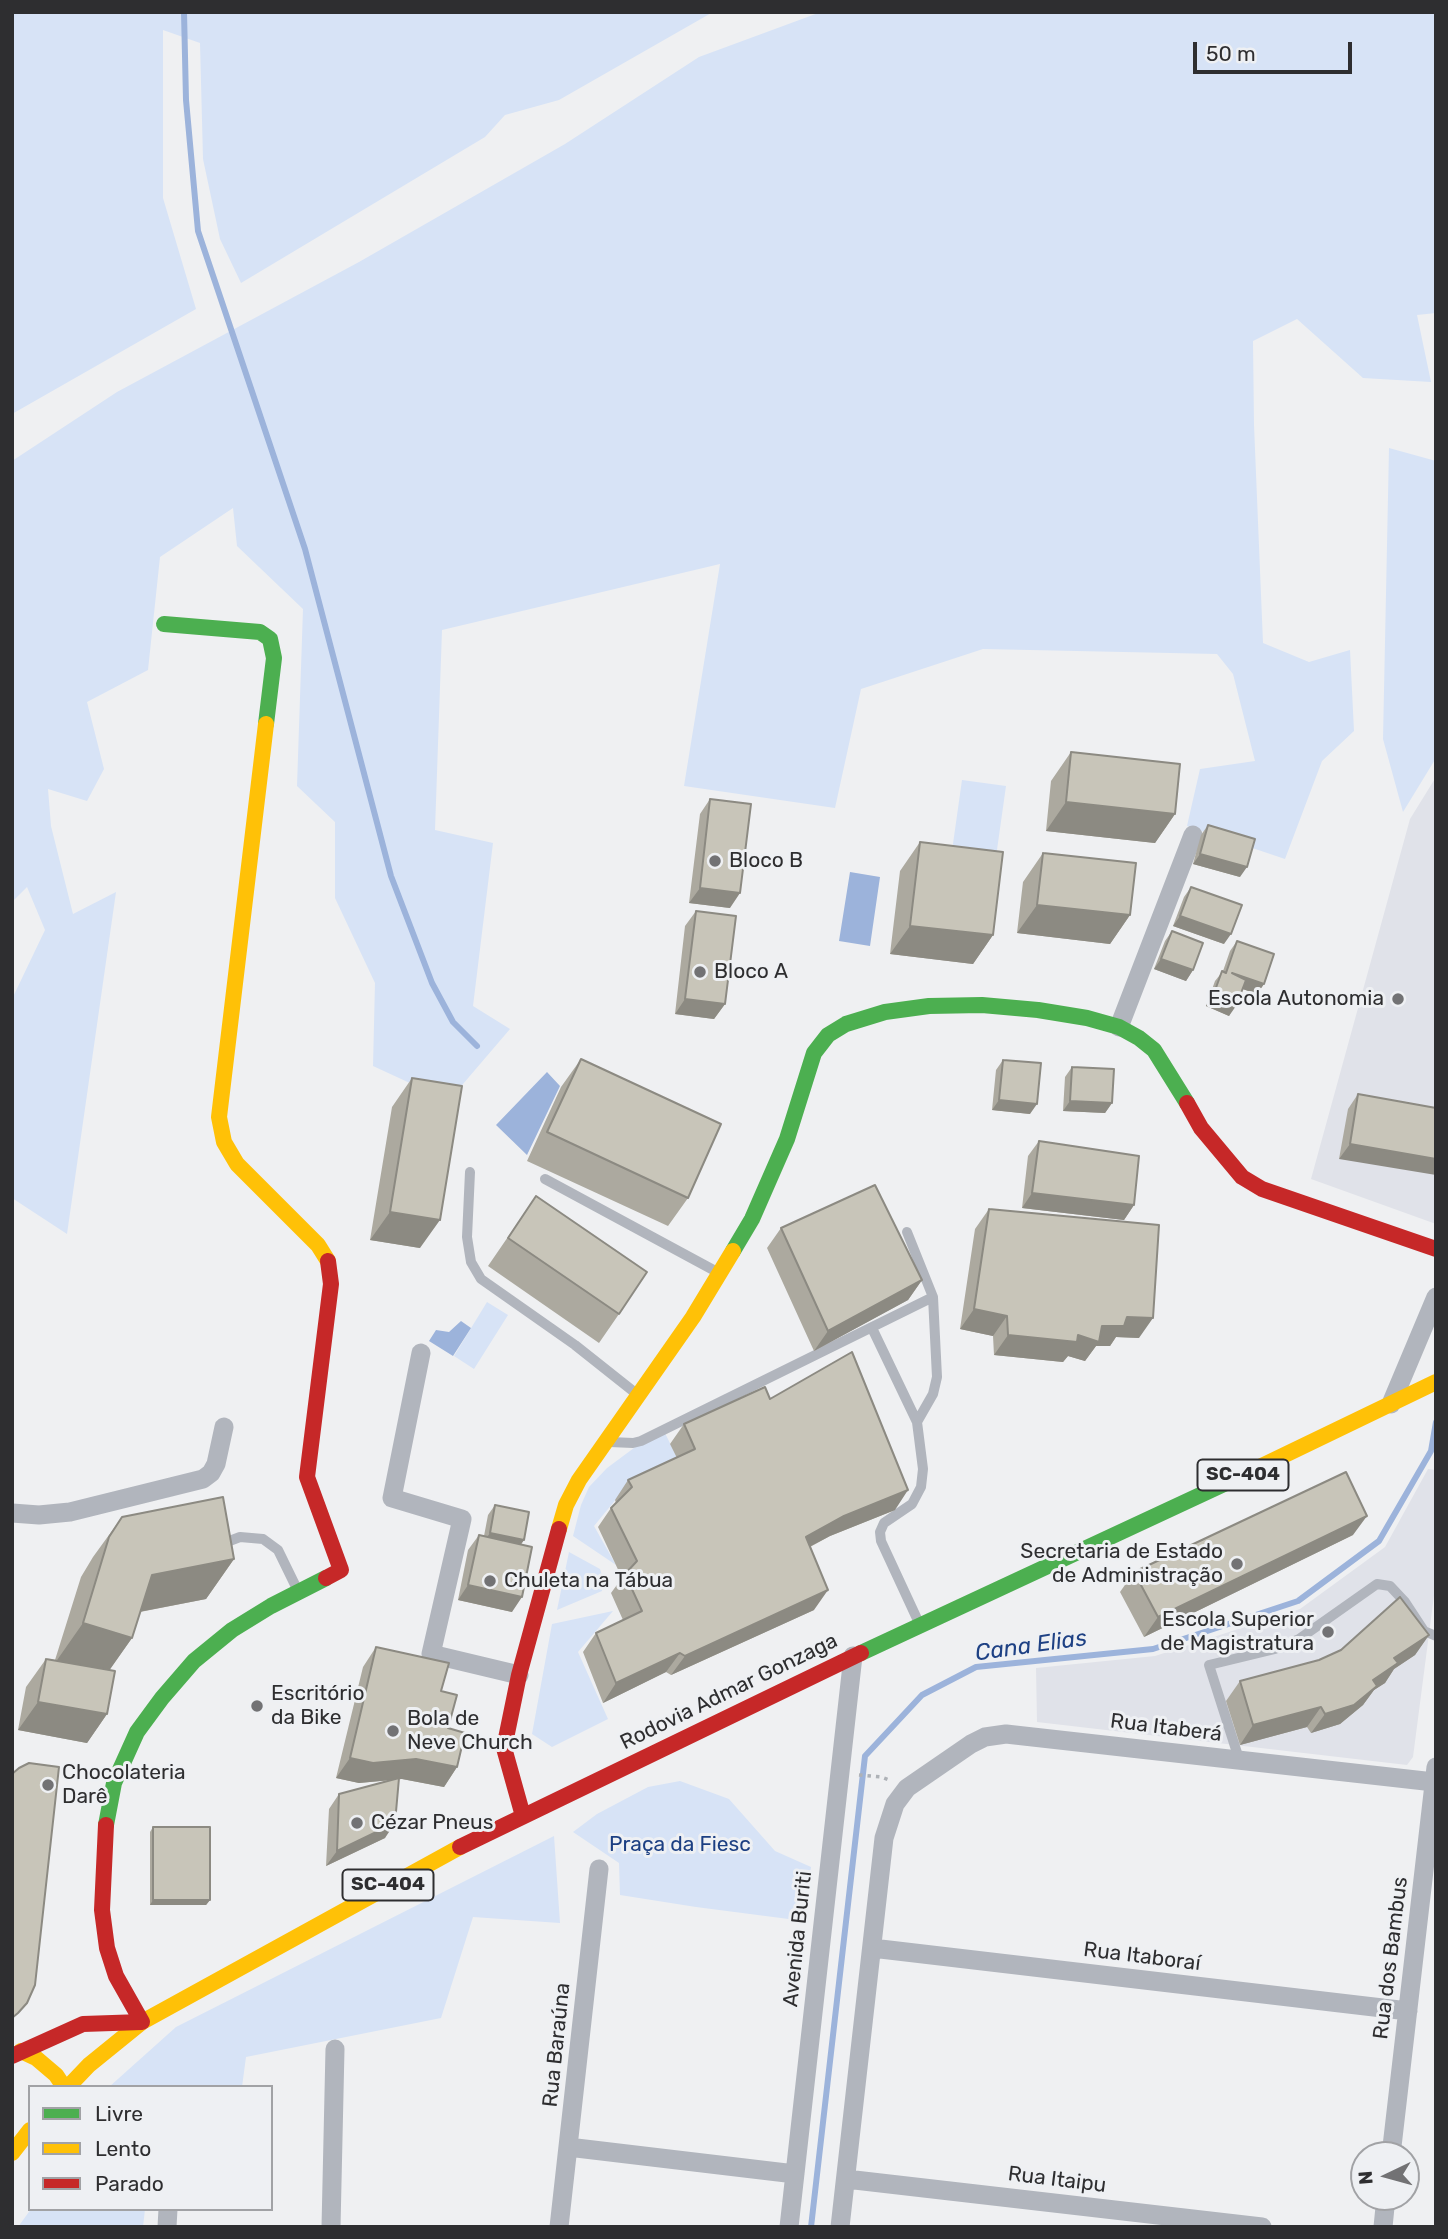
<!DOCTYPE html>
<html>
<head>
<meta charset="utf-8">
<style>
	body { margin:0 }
	#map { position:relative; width:1448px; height:2239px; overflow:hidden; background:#eff0f2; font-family:Rubik,sans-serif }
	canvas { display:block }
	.frame { position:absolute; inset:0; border:14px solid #2e2e30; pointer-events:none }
	.legend { position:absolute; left:28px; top:2085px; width:245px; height:126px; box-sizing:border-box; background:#eef0f3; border:2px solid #a1a2a5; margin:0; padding:9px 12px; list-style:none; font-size:21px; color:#2e2e30 }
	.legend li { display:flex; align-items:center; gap:14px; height:35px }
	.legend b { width:35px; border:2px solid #a1a2a5 }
	.north { position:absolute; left:1350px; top:2141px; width:70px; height:70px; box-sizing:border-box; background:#eef0f3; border:2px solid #a1a2a5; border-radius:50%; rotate:265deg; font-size:19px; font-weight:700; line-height:28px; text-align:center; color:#2e2e30 }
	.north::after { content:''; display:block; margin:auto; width:24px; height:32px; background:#727274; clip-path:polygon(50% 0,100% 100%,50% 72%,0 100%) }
	.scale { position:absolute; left:1193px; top:42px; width:159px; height:32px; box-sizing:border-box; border:4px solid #2e2e30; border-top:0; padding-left:9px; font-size:21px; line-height:24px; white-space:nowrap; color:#2e2e30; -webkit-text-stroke:5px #eef0f3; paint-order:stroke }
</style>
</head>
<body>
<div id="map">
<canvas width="1448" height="2239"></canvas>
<div class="frame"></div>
<ul class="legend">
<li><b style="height:9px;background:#4caf50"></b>Livre</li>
<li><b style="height:9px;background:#ffc107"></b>Lento</li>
<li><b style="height:9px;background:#c62828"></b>Parado</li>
</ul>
<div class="north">N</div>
<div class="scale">50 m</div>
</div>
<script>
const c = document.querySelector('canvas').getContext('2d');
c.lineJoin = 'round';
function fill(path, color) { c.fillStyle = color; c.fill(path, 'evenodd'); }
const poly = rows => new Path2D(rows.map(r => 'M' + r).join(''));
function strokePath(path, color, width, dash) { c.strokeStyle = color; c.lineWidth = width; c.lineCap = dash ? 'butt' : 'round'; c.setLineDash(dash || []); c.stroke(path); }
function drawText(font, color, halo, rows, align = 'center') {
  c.font = font + ' Rubik,sans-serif'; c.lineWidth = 6; c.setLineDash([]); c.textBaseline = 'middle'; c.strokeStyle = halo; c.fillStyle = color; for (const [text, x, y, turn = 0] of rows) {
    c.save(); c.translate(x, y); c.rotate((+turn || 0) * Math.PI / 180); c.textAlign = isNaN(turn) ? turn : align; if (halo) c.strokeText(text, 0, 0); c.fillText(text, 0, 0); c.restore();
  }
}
fill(poly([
	[1436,777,1436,1224,1311,1179,1410,819],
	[1428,1469,1436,1470,1436,1580,1413,1757,1407,1765,1037,1722,1036,1668,1155,1656,1300,1609,1385,1547]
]), '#e0e2e9');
fill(poly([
	[12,12,713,12,559,100,505,115,485,137,241,283,220,239,203,159,200,43,163,30,163,198,196,309,12,414],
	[821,12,1436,12,1436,313,1417,315,1431,382,1363,378,1297,319,1253,341,1254,425,1263,643,1309,662,1350,650,1354,731,1322,761,1285,859,1187,826,1200,769,1255,761,1233,674,1217,654,983,649,861,689,835,808,684,786,720,564,442,630,435,830,493,843,473,1006,510,1029,463,1084,451,1102,373,1066,375,983,335,898,335,822,297,786,303,609,237,546,233,508,160,557,148,670,87,702,104,769,87,801,48,789,51,826,73,914,116,892,67,1234,12,1198,12,999,45,930,27,887,12,902,12,461,117,392,359,262,565,144,699,57],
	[1389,448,1436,461,1436,758,1403,812,1383,739],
	[962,780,1006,786,994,871,950,865],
	[487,1302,508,1315,474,1369,454,1356],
	[665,1433,682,1468,617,1498,594,1526,616,1565,573,1536,581,1505,589,1487,607,1468,638,1445],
	[569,1552,600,1569,603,1578,602,1591,557,1610],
	[613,1611,578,1652,608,1719,552,1747,532,1734,552,1624],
	[680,1781,729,1799,775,1851,811,1867,804,1921,696,1907,620,1895,619,1863,573,1832,597,1814,648,1787],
	[554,1836,560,1923,473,1917,441,2018,246,2057,242,2087,109,2087,176,2027],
	[31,2209,145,2209,143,2227,18,2227]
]), '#d7e3f6');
fill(poly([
	[850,872,880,877,870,946,839,941],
	[547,1072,560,1086,527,1155,496,1125],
	[461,1321,471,1328,453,1356,429,1341,436,1330,449,1332]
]), '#9cb3db');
strokePath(poly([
	[184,12,186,100,198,231,305,549,391,876,432,983,453,1022,477,1046],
	[811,2227,865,1756,922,1695,976,1667,1153,1649,1298,1601,1379,1541,1431,1451,1436,1422]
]), '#9cb3db', 6);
strokePath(poly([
	[859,1775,881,1777,889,1780]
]), '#aeb2b7', 3.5, [3.5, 5]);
strokePath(poly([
	[470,1172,467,1237,471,1262,481,1279,575,1345,638,1395],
	[545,1179,719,1273],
	[907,1232,933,1297,937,1377,933,1394,917,1422],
	[872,1328,917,1422,923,1469,921,1487,912,1504,884,1523,880,1532,881,1541,919,1623],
	[610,1442,633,1443,641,1441,933,1297],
	[219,1545,240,1537,263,1539,278,1550,298,1591],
	[1239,1759,1209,1665,1275,1649,1299,1639,1377,1584,1390,1586,1405,1602,1424,1631,1436,1636]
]), '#b1b5bd', 10);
strokePath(poly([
	[1119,1027,1193,835],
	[421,1353,392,1498,462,1519,431,1654,519,1675],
	[1391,1404,1436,1297],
	[12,1513,39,1515,70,1512,203,1479,211,1473,216,1464,224,1427],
	[872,1948,1408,2011],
	[568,2147,795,2174],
	[1391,2155,1436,1767],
	[846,2179,1262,2227],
	[167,2227,168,2209],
	[331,2227,335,2049],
	[559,2227,599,1869],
	[789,2227,853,1656],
	[840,2227,884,1838,895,1804,907,1788,971,1744,985,1737,1006,1734,1434,1782],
	[1383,2227,1386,2197]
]), '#b1b5bd', 19);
strokePath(poly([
	[164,624,260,632,270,639,274,658,266,724],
	[733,1251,752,1219,787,1139,814,1053,828,1035,846,1024,885,1012,929,1006,982,1005,1038,1010,1087,1018,1119,1027,1139,1038,1154,1050,1187,1103],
	[861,1653,1239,1477],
	[106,1825,114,1783,137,1732,162,1698,194,1661,232,1630,271,1606,326,1578]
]), '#4caf50', 16);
strokePath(poly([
	[266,724,219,1117,224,1142,237,1164,318,1245,328,1261],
	[1239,1477,1436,1382],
	[559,1529,566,1505,579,1480,693,1317,733,1251],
	[21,2051,36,2058,56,2075,64,2087],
	[68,2087,89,2065,142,2022,460,1847],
	[12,2153,30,2130]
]), '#ffc107', 16);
strokePath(poly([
	[1187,1103,1201,1128,1242,1177,1262,1189,1436,1249],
	[326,1578,341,1570,307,1477,331,1284,328,1261],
	[523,1816,504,1748,519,1675,559,1529],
	[460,1847,861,1653],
	[12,2056,83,2024,142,2022,116,1976,107,1948,102,1910,106,1825]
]), '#c62828', 16);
fill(poly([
	[1071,752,1175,814,1155,843,1046,831,1051,781],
	[710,799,730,908,689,903,700,814],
	[1208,825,1240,877,1193,864,1201,835],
	[920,842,993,935,973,964,890,954,900,871],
	[1043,853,1130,915,1110,944,1017,933,1023,882],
	[1191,887,1224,944,1173,926,1184,897],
	[696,911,725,1004,714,1019,675,1014,685,926],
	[1172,931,1193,970,1186,981,1154,969,1165,941],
	[1237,941,1264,984,1257,994,1243,989,1229,1016,1206,1006,1215,981,1223,971,1230,951],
	[581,1059,688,1198,668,1226,527,1161,561,1087],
	[1003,1060,1030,1114,992,1110,996,1070],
	[1072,1067,1112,1103,1105,1113,1063,1111,1065,1077],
	[412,1078,420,1248,370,1240,392,1107],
	[1358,1094,1436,1108,1339,1159,1348,1109],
	[1039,1141,1134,1205,1124,1220,1022,1208,1028,1156],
	[536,1196,619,1314,599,1343,488,1266],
	[989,1209,1139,1338,1116,1337,1110,1346,1096,1346,1085,1361,1068,1356,1063,1362,994,1355,993,1336,960,1329,975,1229],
	[781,1228,922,1280,908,1300,814,1351,767,1248],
	[770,1399,895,1510,830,1536,810,1547,814,1610,671,1675,666,1672,603,1703,583,1652,596,1633,623,1620,611,1593,622,1578,598,1527,611,1508,616,1503,615,1500,628,1480,677,1458,670,1444,684,1424],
	[495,1505,524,1540,521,1544,512,1612,458,1600,468,1550,479,1535,484,1536,488,1515],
	[122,1517,234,1559,206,1599,140,1612,132,1638,109,1670,107,1714,87,1743,18,1730,26,1687,46,1659,55,1660,81,1577,93,1557],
	[1353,1535,1144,1637,1120,1592,1134,1572],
	[1429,1635,1415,1655,1394,1669,1385,1683,1374,1690,1363,1705,1340,1724,1311,1733,1307,1727,1240,1745,1226,1701,1240,1681],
	[376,1647,441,1691,448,1728,457,1767,444,1787,402,1779,399,1779,385,1838,326,1866,329,1809,339,1794,392,1780,359,1783,336,1778,363,1667],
	[153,1827,210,1900,206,1905,150,1905,150,1832]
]), '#aca99f');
fill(poly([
	[1066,802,1175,814,1155,843,1046,831],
	[1200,854,1247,867,1240,877,1193,864],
	[700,888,740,893,730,908,689,903],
	[1037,905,1130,915,1110,944,1017,933],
	[1180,916,1231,934,1224,944,1173,926],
	[910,926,993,935,973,964,890,954],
	[1161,959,1193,970,1186,981,1154,969],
	[1232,973,1264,984,1257,994,1225,983],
	[1213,996,1236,1006,1229,1016,1206,1006],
	[685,999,725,1004,714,1019,675,1014],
	[999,1100,1037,1104,1030,1114,992,1110],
	[1070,1101,1112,1103,1105,1113,1063,1111],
	[1350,1144,1436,1159,1436,1175,1339,1159],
	[1032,1193,1134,1205,1124,1220,1022,1208],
	[390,1212,440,1220,420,1248,370,1240],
	[922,1280,908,1300,814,1351,828,1331],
	[974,1309,1007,1316,993,1336,960,1329],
	[1127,1317,1153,1318,1139,1338,1116,1337,1110,1346,1096,1346,1085,1361,1068,1356,1063,1362,994,1355,1008,1335,1078,1335],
	[908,1490,895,1510,830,1536,792,1556,806,1537,844,1516],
	[1367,1516,1353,1535,1144,1637,1158,1617],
	[490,1533,524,1540,517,1550,483,1543],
	[234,1559,206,1599,123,1615,152,1575],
	[468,1585,522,1597,512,1612,458,1600],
	[828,1590,814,1610,671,1675,685,1656],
	[83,1623,132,1638,104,1678,55,1663],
	[1429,1635,1415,1655,1394,1669,1385,1683,1374,1690,1363,1705,1340,1724,1311,1733,1325,1714,1373,1680,1394,1658],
	[680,1653,666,1672,603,1703,616,1683],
	[38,1702,107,1714,87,1743,18,1730],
	[1321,1707,1307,1727,1240,1745,1253,1725],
	[350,1758,416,1759,457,1767,444,1787,402,1779,359,1783,336,1778],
	[395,1823,385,1838,326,1866,337,1851],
	[153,1900,210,1900,206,1905,150,1905]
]), '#8c8a82');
const building = poly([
	[1071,752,1180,764,1175,814,1066,802,1071,752],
	[710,799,751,804,740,893,700,888,710,799],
	[1208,825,1255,839,1247,867,1200,854,1208,825],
	[920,842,1003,852,993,935,910,926,920,842],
	[1043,853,1136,863,1130,915,1037,905,1043,853],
	[1191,887,1242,905,1231,934,1180,916,1191,887],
	[696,911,736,916,725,1004,685,999,696,911],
	[1172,931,1203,943,1193,970,1161,959,1172,931],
	[1237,941,1274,954,1264,984,1232,973,1246,980,1236,1006,1213,996,1222,971,1226,973,1237,941],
	[581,1059,721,1124,688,1198,547,1132,581,1059],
	[1003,1060,1041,1063,1037,1104,999,1100,1003,1060],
	[1072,1067,1114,1069,1112,1103,1070,1101,1072,1067],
	[412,1078,462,1086,440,1220,390,1212,412,1078],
	[1358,1094,1436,1108,1436,1159,1350,1144,1358,1094],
	[1039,1141,1139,1156,1134,1205,1032,1193,1039,1141],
	[875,1185,922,1280,828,1331,781,1228,875,1185],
	[536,1196,647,1272,619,1314,508,1238,536,1196],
	[989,1209,1159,1225,1153,1318,1127,1317,1124,1326,1102,1326,1099,1342,1078,1335,1077,1342,1008,1335,1007,1316,974,1309,989,1209],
	[852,1352,908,1490,844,1516,806,1537,828,1590,685,1656,680,1653,616,1683,596,1633,642,1611,625,1574,637,1561,611,1508,632,1487,628,1480,695,1449,684,1424,765,1387,770,1399,852,1352],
	[1346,1472,1367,1516,1158,1617,1134,1572,1346,1472],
	[223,1497,234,1559,152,1575,132,1638,83,1623,109,1537,122,1517,223,1497],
	[495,1505,529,1512,524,1540,490,1533,495,1505],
	[479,1535,532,1547,522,1597,468,1585,479,1535],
	[1400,1597,1429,1635,1394,1658,1398,1663,1373,1680,1377,1686,1354,1705,1325,1714,1321,1707,1253,1725,1240,1681,1319,1660,1341,1650,1400,1597],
	[376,1647,449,1663,441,1691,457,1695,448,1728,465,1733,457,1767,416,1759,373,1763,350,1758,376,1647],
	[46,1659,115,1671,107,1714,38,1702,46,1659],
	[29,1763,59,1767,35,1985,27,2003,18,2013,12,2018,12,1774,19,1768,29,1763],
	[399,1778,395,1823,337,1851,339,1794,399,1778],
	[153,1827,210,1827,210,1900,153,1900,153,1827]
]);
fill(building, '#c8c5b9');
strokePath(building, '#8c8a82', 2);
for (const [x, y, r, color] of [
	[715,861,7,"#727274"],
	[700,972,7,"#727274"],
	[1398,999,7,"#727274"],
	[1237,1564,7,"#727274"],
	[490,1581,7,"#727274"],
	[1328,1632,7,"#727274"],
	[257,1706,7,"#727274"],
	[393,1731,7,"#727274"],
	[48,1785,7,"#727274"],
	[357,1823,7,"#727274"]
]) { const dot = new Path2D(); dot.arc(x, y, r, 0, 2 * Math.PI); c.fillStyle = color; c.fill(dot); strokePath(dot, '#eef0f3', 2.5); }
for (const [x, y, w] of [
	[1243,1475,91],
	[388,1885,91]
]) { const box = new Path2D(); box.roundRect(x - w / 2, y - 15.5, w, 31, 5); c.fillStyle = '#eef0f3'; c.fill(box); strokePath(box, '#2e2e30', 2); }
drawText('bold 19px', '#2e2e30', null, [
	["SC-404",1243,1475],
	["SC-404",388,1885]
]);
drawText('21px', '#2e2e30', '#eef0f3', [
	["Bloco B",729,861],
	["Bloco A",714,972],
	["Escola Autonomia",1384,999,"right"],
	["Secretaria de Estado",1223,1552,"right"],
	["de Administração",1223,1576,"right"],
	["Chuleta na Tábua",504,1581],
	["Escola Superior",1314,1620,"right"],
	["de Magistratura",1314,1644,"right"],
	["Escritório",271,1694],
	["da Bike",271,1718],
	["Bola de",407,1719],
	["Neve Church",407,1743],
	["Chocolateria",62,1773],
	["Darê",62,1797],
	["Cézar Pneus",371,1823]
], 'left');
drawText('21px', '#2e2e30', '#eef0f3', [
	["Rodovia Admar Gonzaga",729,1692,-26],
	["Rua Itaberá",1166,1728,7],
	["Avenida Buriti",798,1939,-84],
	["Rua Itaboraí",1142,1957,7],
	["Rua dos Bambus",1391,1958,-83],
	["Rua Baraúna",557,2045,-84],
	["Rua Itaipu",1057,2180,7]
]);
drawText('21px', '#1c3f82', '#eef0f3', [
	["Praça da Fiesc",680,1845]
]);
drawText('italic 23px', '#1e4184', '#eef0f3', [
	["Cana Elias",1031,1646,-8]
]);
</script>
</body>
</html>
